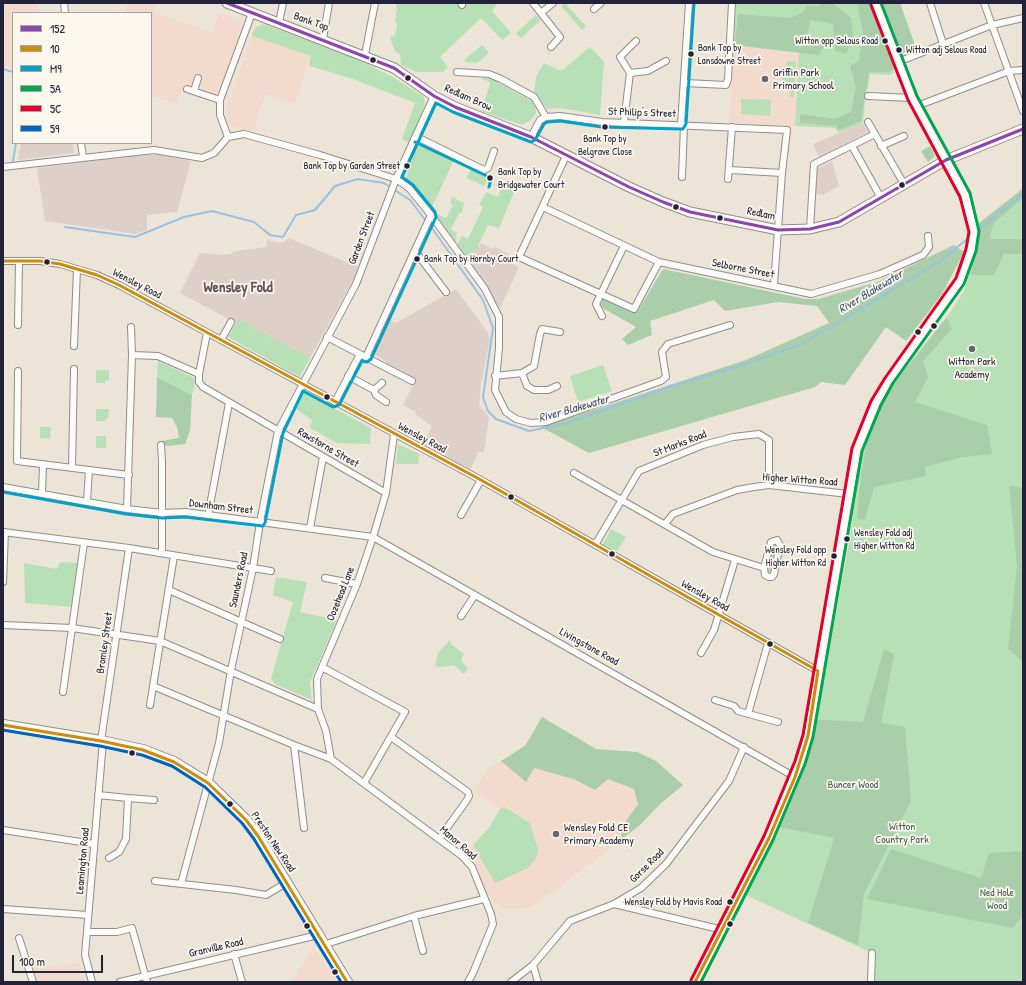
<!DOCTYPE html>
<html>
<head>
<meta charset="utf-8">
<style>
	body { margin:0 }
	#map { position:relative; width:1026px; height:985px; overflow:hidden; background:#ece4d6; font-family:"Patrick Hand",sans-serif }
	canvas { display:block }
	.frame { position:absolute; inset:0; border:4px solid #22223b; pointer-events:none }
	.legend { position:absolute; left:12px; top:12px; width:140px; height:132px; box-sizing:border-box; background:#fbf7ec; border:1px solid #a4a2a5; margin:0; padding:5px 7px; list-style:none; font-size:12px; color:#22223b }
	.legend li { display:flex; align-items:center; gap:8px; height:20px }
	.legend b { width:20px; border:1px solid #a4a2a5 }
	.scale { position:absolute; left:12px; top:955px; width:91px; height:18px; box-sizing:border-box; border:2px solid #22223b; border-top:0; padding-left:5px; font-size:12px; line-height:14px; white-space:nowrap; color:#22223b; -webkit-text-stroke:3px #fbf7ec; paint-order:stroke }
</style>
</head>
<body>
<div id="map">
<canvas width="1026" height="985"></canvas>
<div class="frame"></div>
<ul class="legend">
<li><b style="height:5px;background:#8e44ad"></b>152</li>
<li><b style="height:5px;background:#cc8c0c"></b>10</li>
<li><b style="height:5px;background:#02a2c7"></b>M9</li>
<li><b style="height:5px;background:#00a651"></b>5A</li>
<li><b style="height:5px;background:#e4002b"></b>5C</li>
<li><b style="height:5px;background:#0065bd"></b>59</li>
</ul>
<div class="scale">100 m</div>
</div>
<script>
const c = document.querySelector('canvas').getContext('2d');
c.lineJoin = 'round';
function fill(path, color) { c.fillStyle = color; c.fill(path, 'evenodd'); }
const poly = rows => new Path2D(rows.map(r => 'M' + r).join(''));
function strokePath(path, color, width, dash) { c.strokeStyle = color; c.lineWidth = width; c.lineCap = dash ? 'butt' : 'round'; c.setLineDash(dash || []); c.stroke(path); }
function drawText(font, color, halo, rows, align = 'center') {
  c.font = font + ' "Patrick Hand",sans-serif'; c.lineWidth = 3.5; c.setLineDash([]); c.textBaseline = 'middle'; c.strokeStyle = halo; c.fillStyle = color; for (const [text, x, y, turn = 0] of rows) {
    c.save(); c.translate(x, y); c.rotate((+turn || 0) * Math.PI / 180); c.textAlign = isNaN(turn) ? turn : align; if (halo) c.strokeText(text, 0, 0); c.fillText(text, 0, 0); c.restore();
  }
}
fill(poly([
	[3,3,37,3,40,13,13,13,13,68,3,66],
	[127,3,156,3,154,13,212,32,219,13,239,19,243,24,220,92,213,94,206,91,201,86,202,79,195,76,191,85,184,84,177,104,151,95,151,13,125,13],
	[252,36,310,56,295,104,265,94,253,133,231,126,226,120,226,109],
	[734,45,799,53,795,126,729,122],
	[526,750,637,752,656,761,683,785,660,804,640,825,555,890,529,908,501,909,486,893,476,863,468,851,489,828,500,809,473,790,490,766],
	[314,947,337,982,291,982],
	[79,963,84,982,37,982,34,968]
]), '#f2dacd');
fill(poly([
	[863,123,868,132,819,157,813,144],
	[21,143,73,143,74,153,18,160],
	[138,155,159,155,191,161,177,212,147,215,147,230,136,234,45,221,37,168],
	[832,161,839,186,823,195,816,194,818,168],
	[289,238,358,267,352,282,310,358,238,319,236,323,180,293,200,253,223,255,231,254,235,251,266,247,267,240,282,243],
	[480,243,493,249,495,247,514,257,511,263,519,267,500,308,465,256,480,248],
	[456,289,488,333,490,339,481,384,479,405,489,417,484,452,478,452,470,470,423,444,432,426,415,414,416,412,403,405,416,379,385,363,386,361,373,354,391,318,394,324]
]), '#ded0c9');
fill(poly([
	[397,3,457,3,462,8,468,3,497,3,492,11,511,33,502,40,481,18,440,57,448,67,443,72,416,72,401,65,400,54,396,52,392,44,390,37,395,36,397,24,395,22,397,8,396,8],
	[565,3,586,26,582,30,561,6],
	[736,3,870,3,894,72,889,75,870,74,868,90,866,90,863,123,838,133,835,128,795,126,799,53,734,45],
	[536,15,541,20,521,38,516,33],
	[263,24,353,57,391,76,424,97,425,104,410,143,402,139,415,103,353,79,309,66,311,56,252,36,255,28],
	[482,45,489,53,477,63,466,62,464,60],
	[590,47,604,62,600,115,561,108,548,109,534,94,536,77,544,63,559,70,564,69],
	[787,61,796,62,794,98,790,97,790,85,782,85,782,69,786,69],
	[482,76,488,77,532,101,536,109,536,113,531,120,522,125,481,111,490,85,490,82,482,79],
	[741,99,771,100,770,116,741,114],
	[421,145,454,160,431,209,405,181,416,148],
	[471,168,488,179,484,186,467,178],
	[503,185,515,190,499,228,488,225,478,246,480,248,465,256,457,245,462,236,468,239,483,207,479,205,486,192,498,197],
	[1023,188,1023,982,871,982,872,953,741,893,795,777,826,668,851,532,856,486,863,452,871,429,893,384,949,314,964,291,970,273,979,234,978,224],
	[452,197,464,203,462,213,459,213,451,229,457,233,455,237,457,238,455,242,436,216,437,214,446,218,453,205,450,203],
	[238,319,310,358,300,377,228,337],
	[158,361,196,379,192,395,157,377],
	[603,365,612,391,578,402,570,376],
	[96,370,109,370,109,380,105,380,105,383,96,383],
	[306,393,371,428,370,444,337,443,310,428,312,420,295,408,301,396],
	[96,409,109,409,108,418,105,419,105,421,96,421],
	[40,427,51,427,50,439,40,438],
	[96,436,106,436,106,448,96,448],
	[398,444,419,454,418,464,396,464],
	[611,529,626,537,617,551,603,544],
	[774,543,778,545,773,574,770,576,766,571,772,545],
	[60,562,78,563,73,607,25,603,24,563,57,569],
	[276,577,307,582,300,612,337,620,310,682,312,700,275,684,271,679,293,602,273,595],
	[450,640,451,644,464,654,461,660,468,669,464,674,454,665,441,667,435,666,438,653],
	[504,807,530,823,538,850,536,858,528,868,495,883,473,845,489,828,500,809]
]), '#b8e0b7');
fill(poly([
	[820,3,833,3,851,18,853,36,846,54,835,51,833,24,810,20,807,38,824,45,819,55,735,45,738,14,791,18,803,12,807,6,820,6],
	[857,3,872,3,896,68,888,72,869,72,861,121,839,130,836,126,800,123,800,114,834,119,851,112,856,87,850,66,859,61,863,32],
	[881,3,900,3,916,48,899,54],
	[930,146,935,156,928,162,921,151],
	[1023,189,1023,198,994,223,989,239,1023,239,1023,254,1004,254,994,275,971,275,980,234,978,224],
	[954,245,964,252,942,294,906,341,886,327,845,385,821,382,815,387,589,453,541,427,746,360,829,323,817,306,778,302,725,311,714,300,650,321,652,335,628,345,622,339,636,327,601,307,602,298,637,312,663,269,805,299,818,299,877,282],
	[947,317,952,329,923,361,928,377,915,402,987,425,992,454,963,457,925,467,926,476,874,487,865,520,857,519,861,477,867,439,884,400,900,376],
	[157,377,192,395,190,430,185,444,169,446,163,445,161,441,179,438,177,427,172,418,156,417],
	[1009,485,1023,488,1023,662,1008,649,1017,566],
	[884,649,894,654,881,723,905,727,911,801,864,894,858,945,808,923,834,838,774,826,795,777,811,719,863,722],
	[542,717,596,749,637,752,656,761,683,785,660,804,640,825,622,839,621,828,638,804,634,789,608,779,595,790,574,779,534,768,526,782,501,761,525,746],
	[891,849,981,878,989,853,1023,851,1023,915,1013,928,867,899]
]), '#a9cea9');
strokePath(poly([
	[3,69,13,72],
	[13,161,16,143],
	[429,224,483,300,493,328,483,397,488,411,496,419,529,431,564,424,669,387,736,367,802,344,939,262,971,236],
	[65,227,135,237,184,217,212,211,254,222,270,235,283,237,296,215,315,210,335,186,358,179,384,183,410,200,426,221],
	[976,232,1023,194]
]), '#99c1e3', 2);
const minor = poly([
	[64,3,65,13],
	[461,3,462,5],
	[533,3,560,37,551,47],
	[930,3,943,44],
	[984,3,1023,111],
	[594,9,601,3],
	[541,13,553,3],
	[279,23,283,3],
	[323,39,329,3],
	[365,55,375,3],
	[898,62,992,25,1023,18],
	[457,72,489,74,501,79,534,97,546,117],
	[630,73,648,71,666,61],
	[685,83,726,85,728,79,732,3],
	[187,89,220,100],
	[194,91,198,78],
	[868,96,912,98],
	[917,106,1009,71,1023,70],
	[624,122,630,73,620,57,636,41],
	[868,122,904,184],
	[681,124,689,3],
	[228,137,244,134,320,155,396,179,409,188,431,215,485,289,499,317,499,348,495,390,506,412,516,419,531,423,546,422,661,381,666,377,662,352,668,344,730,325],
	[228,137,220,115,220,100,252,13],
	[417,137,484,170,488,168,494,151],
	[531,137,540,120,546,117,560,116,602,122,787,130,782,173,774,285],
	[81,143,83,157],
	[852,146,881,198],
	[881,146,904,136],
	[566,156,519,257,634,309,659,262],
	[3,167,154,150,202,158,214,153,228,137],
	[730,170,782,173],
	[682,177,684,125],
	[728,179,732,127],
	[543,207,659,262,811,294,880,274,923,255,929,247,928,236],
	[810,229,814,164,875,134],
	[415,251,446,292],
	[3,261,40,261,60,264,97,275,119,285,481,480,818,671],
	[602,316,596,304,624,246],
	[18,325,19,261],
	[207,333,199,374,199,382,203,387,386,493],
	[327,337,412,381],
	[221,340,231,322],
	[74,346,77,269],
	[132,355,158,356,199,374],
	[366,357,431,215],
	[18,371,17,461,129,475],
	[522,373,527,386,534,390,548,390,557,386],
	[348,376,374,390,376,395,386,402],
	[495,376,522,373,534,366,540,334,542,329,560,332],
	[374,390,382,383],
	[335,402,360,354],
	[161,445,162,462,162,553],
	[72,468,74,369],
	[574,473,713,552,764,568],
	[3,487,127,509,162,513,185,512,373,537,795,777],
	[42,493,43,464],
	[87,501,89,470],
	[127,509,132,355,131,327],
	[461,515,481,480],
	[208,516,229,403],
	[665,524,673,514,737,490,754,487,769,485,848,494],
	[310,528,323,457],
	[3,532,129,548,271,571],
	[777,540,780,545,774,574,772,577,769,577,765,575,764,568,771,542,777,540],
	[595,545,639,471,703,445,733,437,759,434,769,440,769,485],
	[325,578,357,584],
	[3,582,5,532],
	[169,590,280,639],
	[461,616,475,595],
	[3,625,72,628,160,641,318,709],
	[701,653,714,630,735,560],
	[322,667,405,712,364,783],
	[153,686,294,745,331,759,462,856,472,867,491,914,493,924,473,973,468,982],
	[63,692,84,543],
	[715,700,734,706,738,711,778,722],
	[150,705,174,556],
	[748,714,768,643],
	[391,737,468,792,469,796,467,800,439,839],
	[101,741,129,548],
	[294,745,304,828],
	[331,759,326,731,318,709,317,679,357,584,373,537,386,493,394,435],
	[98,795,128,798,126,839,119,852,109,858],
	[128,798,154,800],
	[3,830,94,844],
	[155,881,236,890,266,895,286,883],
	[181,884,219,743,231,670,253,568,260,522,278,431,356,284,396,179,434,96],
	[614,904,723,930],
	[3,909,88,915],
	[414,916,423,951],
	[87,932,117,932,132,928,147,982],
	[19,938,33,982],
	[323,945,414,916,484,899],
	[234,954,242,982],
	[533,965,538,982],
	[92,982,85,955,103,741],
	[120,982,318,935],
	[511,982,533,965,570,921,614,904,641,888,666,864,729,781,744,747],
	[871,982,872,953]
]);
const secondary = poly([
	[695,982,769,838,800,763,808,736,857,450,876,403,889,380,960,281,965,270,971,250,974,232,965,195,912,98,876,3]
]);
const primary = poly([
	[227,3,394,68,434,96,455,107,531,137,629,187,663,202,690,212,778,230,810,229,839,222,946,160,1023,129]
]);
const trunk = poly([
	[3,725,101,741,143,750,174,762,208,783,246,820,258,836,347,982]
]);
strokePath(minor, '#918d8a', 8);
strokePath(secondary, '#918d8a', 10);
strokePath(primary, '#918d8a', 11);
strokePath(trunk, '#918d8a', 12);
strokePath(minor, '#fcfbf9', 6);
strokePath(secondary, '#fcfbf9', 8);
strokePath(primary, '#fcfbf9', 9);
strokePath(trunk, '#fcfbf9', 10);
strokePath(poly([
	[227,3,394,68,434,96,455,107,531,137,629,187,663,202,690,212,778,230,810,229,839,222,946,160,1023,129]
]), '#8e44ad', 3);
strokePath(poly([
	[3,261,40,261,60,264,97,275,119,285,481,480,818,671,808,736,795,777,769,838,695,982],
	[3,725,101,741,143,750,174,762,208,783,246,820,258,836,347,982]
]), '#cc8c0c', 3);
strokePath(poly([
	[415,142,489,177,491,179,489,187],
	[3,492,126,514,162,518,185,517,263,526,265,523,283,433,303,391,333,407,339,405,362,361,367,362,371,359,436,217,435,212,413,185,402,177,436,103,453,112,531,142,535,140,544,124,547,122,560,121,602,127,683,129,686,124,694,3]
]), '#02a2c7', 3);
strokePath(poly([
	[701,982,773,840,805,764,813,737,862,451,881,405,893,383,964,284,976,251,979,231,970,193,917,96,881,3]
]), '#00a651', 3);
strokePath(poly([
	[691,980,764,836,795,761,803,735,852,448,871,401,885,378,956,278,966,249,969,232,960,197,908,100,871,5]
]), '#e4002b', 3);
strokePath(poly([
	[3,730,100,746,142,755,172,766,205,787,242,823,254,839,341,982]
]), '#0065bd', 3);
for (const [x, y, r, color] of [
	[885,41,3.5,"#22223b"],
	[899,50,3.5,"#22223b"],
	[691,54,3.5,"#22223b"],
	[373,60,3.5,"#22223b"],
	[408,78,3.5,"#22223b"],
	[765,79,4,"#696671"],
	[605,127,3.5,"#22223b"],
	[407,166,3.5,"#22223b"],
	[490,178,3.5,"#22223b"],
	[902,185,3.5,"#22223b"],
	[676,207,3.5,"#22223b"],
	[720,218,3.5,"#22223b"],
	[417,259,3.5,"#22223b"],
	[47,262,3.5,"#22223b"],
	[934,326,3.5,"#22223b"],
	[918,332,3.5,"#22223b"],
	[972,349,4,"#696671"],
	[327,397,3.5,"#22223b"],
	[511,497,3.5,"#22223b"],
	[847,539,3.5,"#22223b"],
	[612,554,3.5,"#22223b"],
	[834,556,3.5,"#22223b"],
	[770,644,3.5,"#22223b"],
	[132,753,3.5,"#22223b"],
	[230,804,3.5,"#22223b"],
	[556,834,4,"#696671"],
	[730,902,3.5,"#22223b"],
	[730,924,3.5,"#22223b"],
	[307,926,3.5,"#22223b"],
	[335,972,3.5,"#22223b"]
]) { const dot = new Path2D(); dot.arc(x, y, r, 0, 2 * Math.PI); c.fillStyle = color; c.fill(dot); strokePath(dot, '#fbf7ec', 1.5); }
drawText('10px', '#22223b', '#fbf7ec', [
	["Witton opp Selous Road",878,41,"right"],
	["Bank Top by",698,48],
	["Lansdowne Street",698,61],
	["Witton adj Selous Road",906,50],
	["Bank Top by",605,139,"center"],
	["Belgrave Close",605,152,"center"],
	["Bank Top by Garden Street",400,166,"right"],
	["Bank Top by",498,172],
	["Bridgewater Court",498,185],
	["Bank Top by Hornby Court",424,259],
	["Wensley Fold adj",854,533],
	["Higher Witton Rd",854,546],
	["Wensley Fold opp",826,550,"right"],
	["Higher Witton Rd",826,563,"right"],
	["Wensley Fold by Mavis Road",722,902,"right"]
], 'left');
drawText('11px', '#22223b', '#fbf7ec', [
	["Bank Top",311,22,20],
	["Redlam Brow",468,98,24],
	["St Philip's Street",642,113,2],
	["Redlam",761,214,12],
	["Garden Street",362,238,-69],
	["Selborne Street",743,269,11],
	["Wensley Road",137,284,27],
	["Wensley Road",422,438,28],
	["St Marks Road",680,444,-21],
	["Rawstorne Street",328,448,30],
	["Higher Witton Road",800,480,4],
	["Downham Street",221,507,7],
	["Saunders Road",239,580,-78],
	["Oozehead Lane",341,594,-68],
	["Wensley Road",705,596,29],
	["Bromley Street",105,643,-82],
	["Livingstone Road",589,647,29],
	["Preston New Road",273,842,56],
	["Manor Road",458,843,41],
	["Leamington Road",83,861,-85],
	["Gorse Road",647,866,-45],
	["Granville Road",216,948,-13]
]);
drawText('11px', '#22223b', '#fbf7ec', [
	["Griffin Park",773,73],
	["Primary School",773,86],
	["Witton Park",972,362,"center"],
	["Academy",972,375,"center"],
	["Wensley Fold CE",564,828],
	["Primary Academy",564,841]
], 'left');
drawText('11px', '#425a58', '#fbf7ec', [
	["Buncer Wood",853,785],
	["Witton",902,827],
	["Country Park",902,840],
	["Ned Hole",997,893],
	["Wood",997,906]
]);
drawText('italic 12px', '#3f5478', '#fbf7ec', [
	["River Blakewater",871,292,-31],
	["River Blakewater",574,409,-16]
]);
drawText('bold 15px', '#68525d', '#fbf7ec', [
	["Wensley Fold",238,288]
]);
</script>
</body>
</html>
